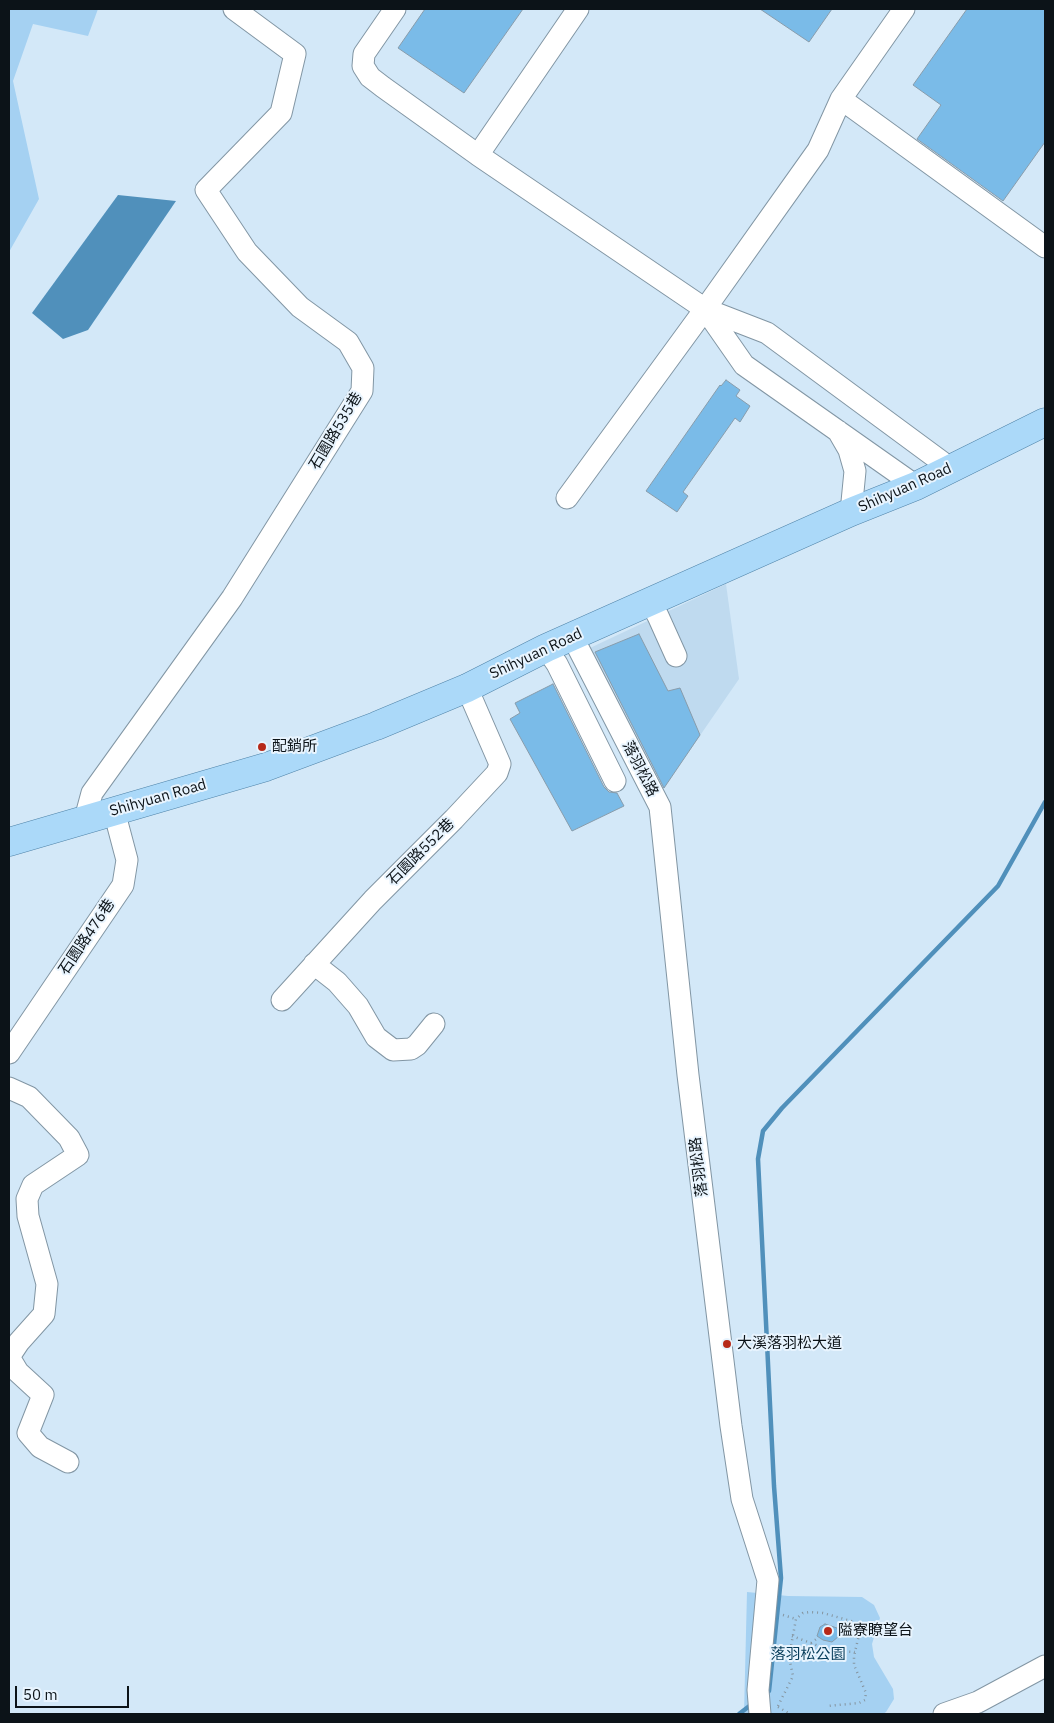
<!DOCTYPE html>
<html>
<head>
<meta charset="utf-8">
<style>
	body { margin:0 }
	#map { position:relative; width:1054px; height:1723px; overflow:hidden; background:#d3e8f8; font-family:"IBM Plex Sans",sans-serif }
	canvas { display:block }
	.frame { position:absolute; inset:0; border:10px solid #0c1318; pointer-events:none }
	.scale { position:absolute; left:15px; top:1686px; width:114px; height:22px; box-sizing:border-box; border:2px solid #0c1318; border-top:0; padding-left:6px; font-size:15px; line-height:18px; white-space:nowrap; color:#0c1318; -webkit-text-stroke:4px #e8f4fe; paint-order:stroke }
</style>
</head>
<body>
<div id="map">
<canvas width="1054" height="1723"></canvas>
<div class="frame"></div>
<div class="scale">50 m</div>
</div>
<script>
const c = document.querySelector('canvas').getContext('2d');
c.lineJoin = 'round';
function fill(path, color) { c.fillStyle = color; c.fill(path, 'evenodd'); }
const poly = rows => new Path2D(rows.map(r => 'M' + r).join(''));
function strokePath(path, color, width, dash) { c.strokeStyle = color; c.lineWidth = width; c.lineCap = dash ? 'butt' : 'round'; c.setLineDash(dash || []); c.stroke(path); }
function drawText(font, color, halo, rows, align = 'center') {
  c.font = font + ' "IBM Plex Sans","Noto Sans TC",sans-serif'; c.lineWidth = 4; c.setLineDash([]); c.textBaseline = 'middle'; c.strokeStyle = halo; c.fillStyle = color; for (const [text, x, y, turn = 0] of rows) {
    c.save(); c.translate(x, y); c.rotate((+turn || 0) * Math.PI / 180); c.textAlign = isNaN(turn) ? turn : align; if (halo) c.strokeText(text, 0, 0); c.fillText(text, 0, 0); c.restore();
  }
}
fill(poly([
	[726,584,739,679,661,792,590,648]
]), '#bfdaef');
fill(poly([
	[9,9,98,9,88,36,33,24,13,81,39,199,9,252],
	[747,1592,788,1596,862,1597,874,1605,880,1618,872,1644,874,1657,893,1689,894,1699,886,1712,883,1714,744,1714]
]), '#a5d1f2');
fill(poly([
	[118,195,176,201,88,330,63,339,32,313]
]), '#5090bb');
strokePath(poly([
	[764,1695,769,1691,781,1578,774,1486,758,1159,763,1131,782,1108,998,886,1045,802],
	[739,1714,752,1704]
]), '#5090bb', 4.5);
const building = poly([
	[425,9,523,9,464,93,398,48,425,9],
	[760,9,832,9,809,42,760,9],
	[967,9,1045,9,1045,142,1003,201,917,139,941,105,913,85,967,9],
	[726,380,740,390,736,396,750,406,740,422,735,418,683,492,688,496,677,512,646,491,720,385,721,386,726,380],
	[639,634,668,691,680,688,700,735,664,788,595,652,639,634],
	[553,684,604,787,609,792,617,793,624,806,572,831,510,719,520,713,515,703,553,684],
	[825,1624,837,1628,839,1636,832,1642,823,1640,817,1636,820,1627,825,1624]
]);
fill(building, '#7abbe8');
strokePath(building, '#889cab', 1);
const minor = poly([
	[395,9,364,54,363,66,370,77,383,87,478,155,705,309,767,333,950,468],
	[841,99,1045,247],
	[478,155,578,9],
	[705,309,744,365,916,486],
	[838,431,849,450,855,471,851,512],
	[567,498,705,309,818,150,841,99,904,9],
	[650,602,658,616,676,656],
	[572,636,660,807,688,1075,731,1426,742,1499,768,1580,758,1690,760,1714],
	[546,648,557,664,615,781],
	[85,819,92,793,232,598,362,391,363,368,348,342,300,307,247,252,206,190,281,113,295,54,234,9],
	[314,964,337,982,358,1006,376,1037,393,1050,411,1049,417,1045,434,1024],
	[282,1000,373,900,454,819,497,773,500,764,467,688],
	[9,1053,123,885,127,860,114,811],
	[9,1088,29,1097,69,1138,78,1155,33,1185,27,1199,28,1216,47,1284,44,1314,19,1342,9,1357],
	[9,1357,18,1372,43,1395,28,1433,40,1447,68,1462],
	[944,1714,978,1702,1045,1666]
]);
const major = poly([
	[9,842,266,767,376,726,467,688,546,648,851,512,916,486,1045,422]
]);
strokePath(minor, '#8296a4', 23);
strokePath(major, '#4f83a8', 29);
strokePath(poly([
	[783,1615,796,1619],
	[792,1636,832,1651,855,1652],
	[811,1643,819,1637],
	[778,1706,793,1676,789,1657,796,1619,803,1613,810,1612,823,1613,851,1621,857,1627,859,1635,854,1656,854,1665,866,1693,865,1700,859,1703,828,1706],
	[778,1707,790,1714]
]), '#8595a0', 2.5, [1, 4]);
strokePath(minor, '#fff', 21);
strokePath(major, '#abd9f9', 28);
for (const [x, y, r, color] of [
	[262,747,5,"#b62919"],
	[727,1344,5,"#b62919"],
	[828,1631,5,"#b62919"]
]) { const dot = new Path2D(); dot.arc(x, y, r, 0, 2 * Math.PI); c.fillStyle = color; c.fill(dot); strokePath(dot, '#e8f4fe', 2); }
drawText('15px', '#0c1318', '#e8f4fe', [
	["石園路535巷",336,431,-59],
	["Shihyuan Road",905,488,-24],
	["Shihyuan Road",536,654,-25],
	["落羽松路",640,769,63],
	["Shihyuan Road",158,798,-16],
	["石園路552巷",421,852,-45],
	["石園路476巷",87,937,-56],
	["落羽松路",699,1167,-97]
]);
drawText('15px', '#0c1318', '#e8f4fe', [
	["配銷所",272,747],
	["大溪落羽松大道",737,1344],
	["隘寮瞭望台",838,1631]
], 'left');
drawText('15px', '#053b59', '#e8f4fe', [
	["落羽松公園",808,1655]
]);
</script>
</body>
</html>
